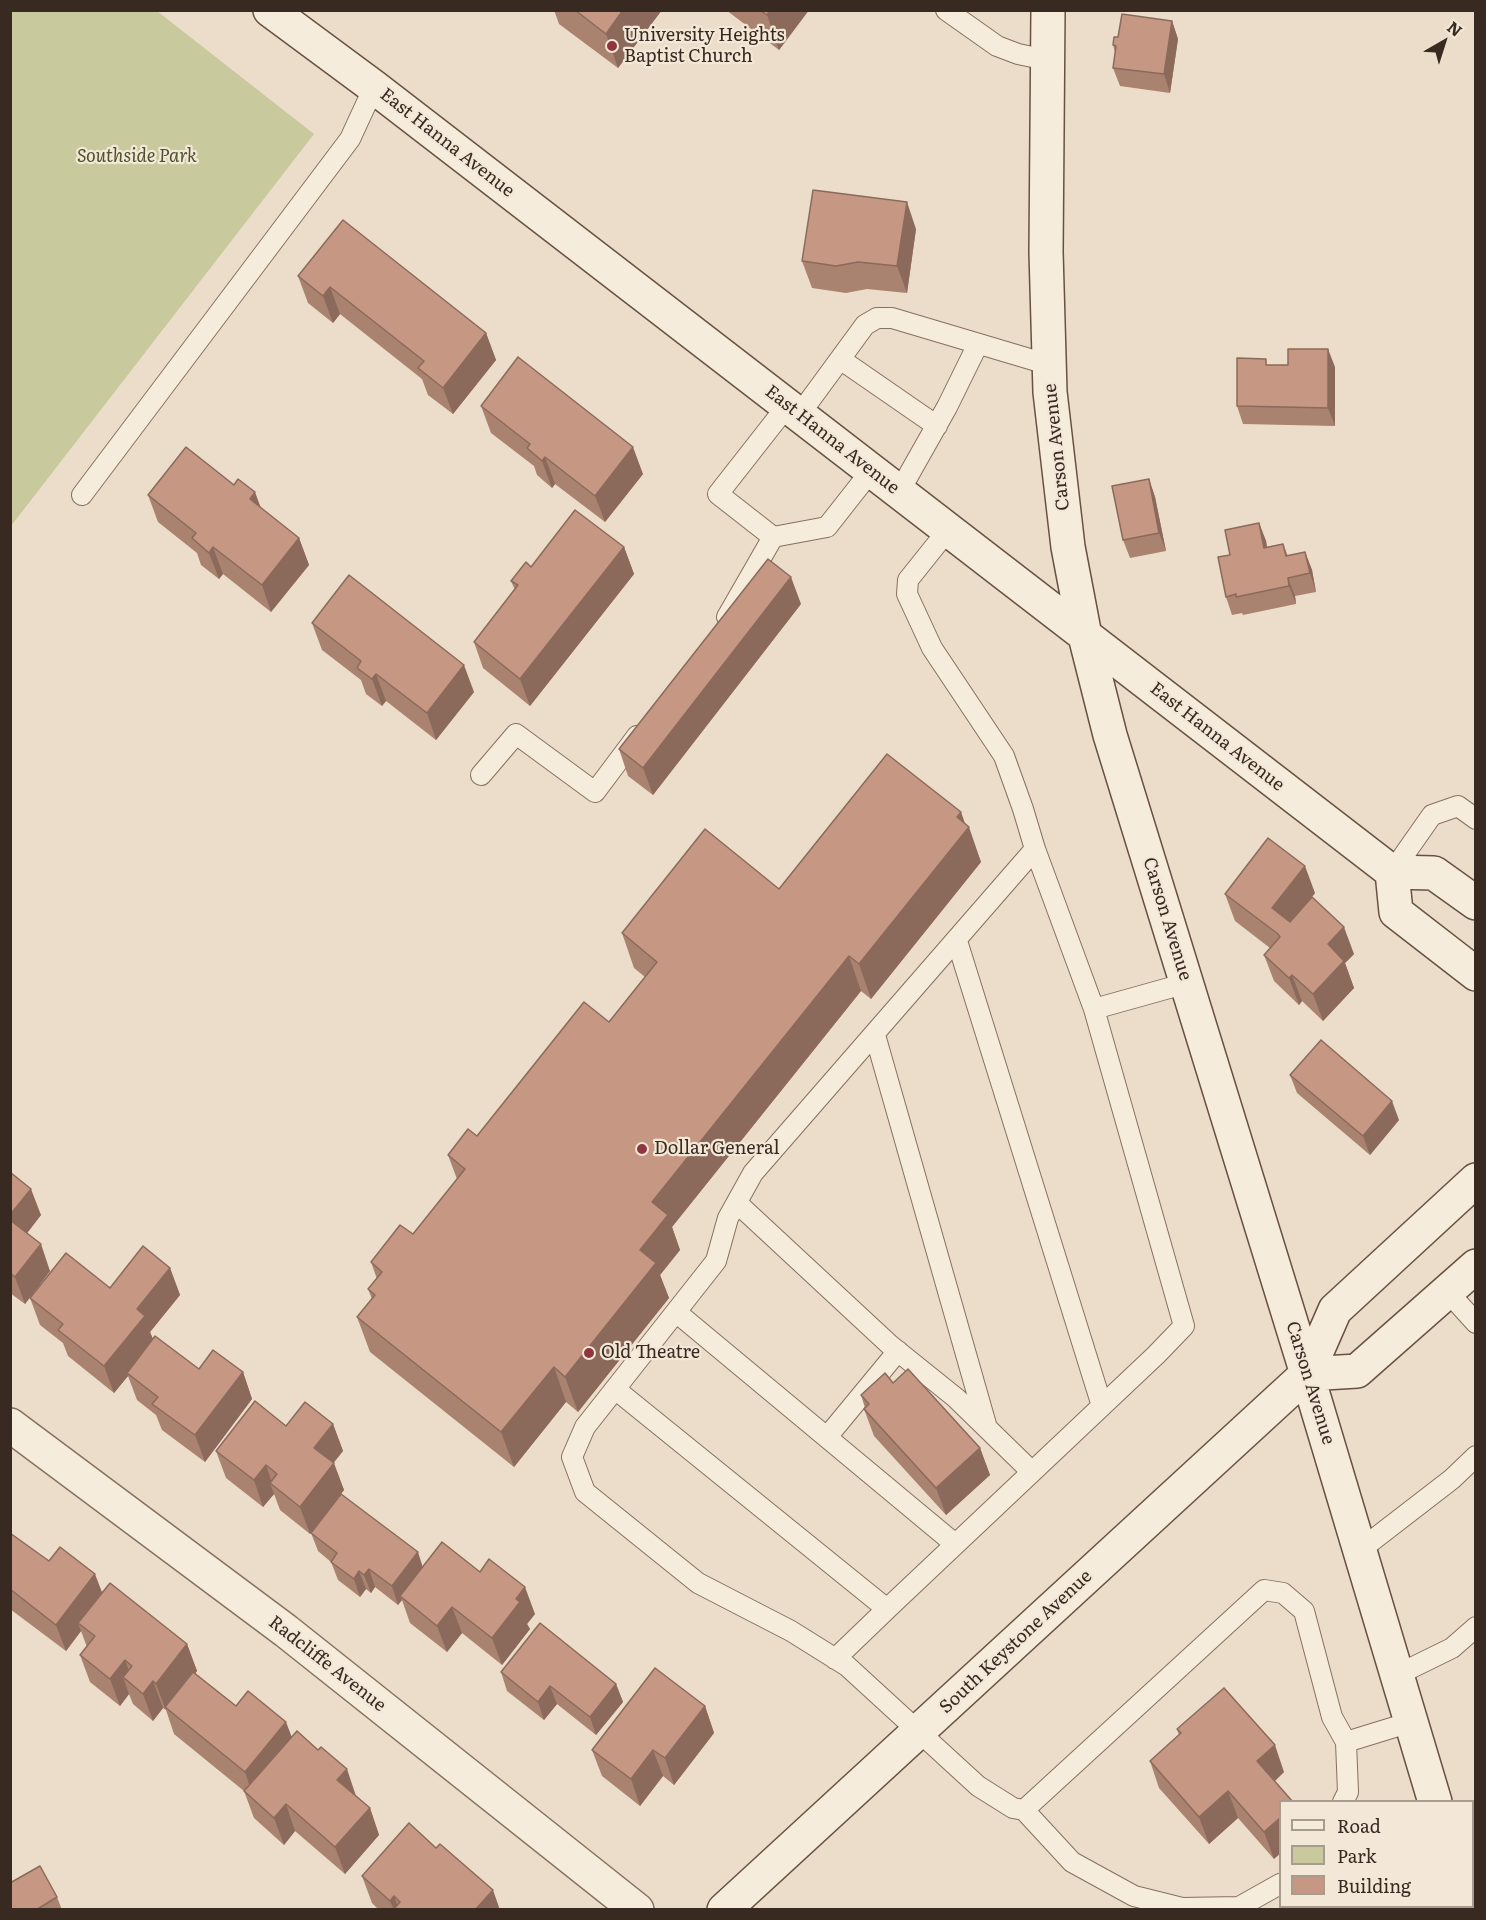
<!DOCTYPE html>
<html>
<head>
<meta charset="utf-8">
<style>
	body { margin:0 }
	#map { position:relative; width:1486px; height:1920px; overflow:hidden; background:#ebddc9; font-family:Literata,serif }
	canvas { display:block }
	.frame { position:absolute; inset:0; border:12px solid #382a21; pointer-events:none }
	.legend { position:absolute; left:1279px; top:1800px; width:195px; height:108px; box-sizing:border-box; background:#f3e8d8; border:2px solid #a89c8f; margin:0; padding:8px 10px; list-style:none; font-size:18px; color:#382a21 }
	.legend li { display:flex; align-items:center; gap:12px; height:30px }
	.legend b { width:30px; border:2px solid #a89c8f }
	.north { position:absolute; left:1414px; top:12px; width:60px; height:60px; -webkit-text-stroke:4px #f3e8d8; paint-order:stroke; rotate:39deg; font-size:16px; font-weight:700; line-height:24px; text-align:center; color:#382a21 }
	.north::after { content:''; display:block; margin:auto; width:21px; height:27px; background:#382a21; clip-path:polygon(50% 0,100% 100%,50% 72%,0 100%) }
</style>
</head>
<body>
<div id="map">
<canvas width="1486" height="1920"></canvas>
<div class="frame"></div>
<ul class="legend">
<li><b style="height:8px;background:#f6ecdc"></b>Road</li>
<li><b style="height:16px;background:#c8c99d"></b>Park</li>
<li><b style="height:16px;background:#c69782"></b>Building</li>
</ul>
<div class="north">N</div>
</div>
<script>
const c = document.querySelector('canvas').getContext('2d');
c.lineJoin = 'round';
function fill(path, color) { c.fillStyle = color; c.fill(path, 'evenodd'); }
const poly = rows => new Path2D(rows.map(r => 'M' + r).join(''));
function strokePath(path, color, width, dash) { c.strokeStyle = color; c.lineWidth = width; c.lineCap = dash ? 'butt' : 'round'; c.setLineDash(dash || []); c.stroke(path); }
function drawText(font, color, halo, rows, align = 'center') {
  c.font = font + ' Literata,serif'; c.lineWidth = 4.5; c.setLineDash([]); c.textBaseline = 'middle'; c.strokeStyle = halo; c.fillStyle = color; for (const [text, x, y, turn = 0] of rows) {
    c.save(); c.translate(x, y); c.rotate((+turn || 0) * Math.PI / 180); c.textAlign = isNaN(turn) ? turn : align; if (halo) c.strokeText(text, 0, 0); c.fillText(text, 0, 0); c.restore();
  }
}
fill(poly([
	[11,10,157,11,314,134,11,526]
]), '#c8c99d');
const service = poly([
	[946,10,997,46,1018,54,1047,60],
	[840,359,937,426],
	[799,415,865,325,877,318,892,318,1050,365],
	[899,492,947,407,978,344],
	[82,495,350,139,374,87],
	[948,530,908,580,907,594,932,648,1004,756,1023,809,1035,849,753,1173,728,1218,716,1261,585,1427,572,1457,585,1492,698,1583,791,1631,847,1666,978,1786,1013,1808,1024,1810,1264,1590,1283,1593,1304,1611,1332,1717,1346,1742,1411,1722],
	[773,537,827,527,871,471],
	[727,617,773,537,718,494,787,406],
	[481,775,516,734,595,792,637,736],
	[1392,872,1432,815,1458,806,1476,819],
	[957,941,1102,1406],
	[1094,1009,1187,983],
	[875,1035,987,1428],
	[737,1203,890,1345,956,1398,1032,1472],
	[1447,1291,1476,1323],
	[676,1312,955,1544],
	[615,1389,887,1609,835,1659],
	[827,1437,898,1351],
	[1360,1550,1452,1479,1476,1456],
	[887,1609,1156,1355,1184,1326,1094,1009,1035,849],
	[1397,1675,1452,1648,1476,1627],
	[1343,1802,1348,1792,1346,1742],
	[1024,1810,1072,1862,1134,1896,1182,1908,1239,1907,1280,1884]
]);
const minor = poly([
	[10,1425,286,1631,637,1910]
]);
const secondary = poly([
	[270,10,374,87,1392,872,1434,873,1476,903],
	[1048,10,1046,252,1050,392,1068,547,1085,636,1110,735,1307,1374,1435,1802],
	[1392,872,1396,912,1476,974],
	[1307,1374,1357,1371,1476,1266],
	[1466,1906,1467,1910],
	[724,1910,1307,1374,1335,1310,1476,1180]
]);
strokePath(service, '#86705f', 22);
strokePath(minor, '#86705f', 36);
strokePath(secondary, '#685142', 36);
strokePath(service, '#f6ecdc', 20);
strokePath(minor, '#f6ecdc', 33);
strokePath(secondary, '#f6ecdc', 33);
fill(poly([
	[554,10,662,10,618,68,559,24],
	[726,10,809,10,779,50],
	[1172,21,1178,39,1170,93,1120,86,1113,68,1115,52,1113,45,1118,37],
	[916,229,907,293,867,289,846,293,812,288,802,261],
	[298,276,486,333,496,360,453,414,428,395,422,379,340,314,333,323,308,303],
	[1269,365,1335,367,1335,426,1243,424,1237,406],
	[481,406,643,474,605,522,555,484,552,488,537,475,534,466,491,433],
	[1149,479,1155,497,1166,551,1130,558,1123,540],
	[148,495,260,507,299,538,309,565,271,612,223,574,219,579,201,565,197,553,158,522],
	[1259,523,1266,541,1267,547,1283,544,1288,556,1305,552,1312,570,1316,592,1295,596,1296,604,1243,615,1242,613,1232,615,1226,597,1230,555],
	[624,547,634,574,530,706,483,668,474,642,515,590,511,581,531,567],
	[801,604,653,795,628,776,619,749],
	[312,623,474,692,436,740,386,701,382,706,366,694,361,680,322,650],
	[965,824,981,862,871,999,861,991,672,1227,680,1250,660,1275,669,1298,578,1412,566,1402,514,1467,370,1352,357,1317,372,1299,368,1289,377,1279,371,1262,413,1234,457,1179,448,1155,477,1136,609,1022,645,977,634,968,622,933,779,889],
	[1315,893,1308,902,1354,954,1345,963,1354,988,1323,1021,1302,1001,1299,1005,1274,981,1264,955,1270,948,1235,921,1225,894],
	[1290,1075,1399,1120,1370,1155,1297,1093],
	[10,1172,41,1215,27,1233,50,1271,25,1304,10,1293],
	[170,1268,180,1295,150,1332,153,1339,199,1369,243,1372,252,1399,205,1462,162,1430,156,1415,137,1400,128,1376,114,1393,68,1356,63,1343,40,1325,30,1298,110,1288],
	[893,1383,980,1448,990,1475,946,1515,874,1436,864,1409,865,1408,861,1395],
	[333,1424,343,1451,333,1463,344,1490,310,1534,280,1510,274,1494,263,1507,226,1478,216,1451,286,1426],
	[10,1533,49,1561,187,1644,197,1671,195,1673,236,1706,291,1737,370,1808,379,1835,345,1874,295,1831,284,1845,254,1818,244,1791,174,1734,166,1710,163,1708,153,1721,133,1704,129,1694,120,1706,90,1682,80,1655,87,1647,81,1631,66,1651,10,1609],
	[311,1533,423,1567,535,1614,527,1624,530,1629,502,1665,462,1633,447,1652,410,1623,402,1600,398,1605,375,1587,371,1593,366,1589,360,1597,338,1580,331,1562,318,1551],
	[501,1672,616,1684,623,1702,596,1735,557,1704,544,1720,507,1691],
	[705,1706,714,1733,674,1785,663,1776,640,1806,602,1776,592,1750],
	[1177,1729,1284,1772,1275,1781,1274,1859,1238,1818,1209,1844,1159,1788,1150,1761,1179,1735],
	[362,1876,500,1910,379,1910,372,1903],
	[57,1897,62,1910,10,1910]
]), '#aa8270');
fill(poly([
	[623,10,662,10,618,68,606,34],
	[770,10,809,10,779,50,767,15],
	[1172,21,1178,39,1170,93,1164,74],
	[907,202,916,229,907,293,897,266],
	[330,287,340,314,333,323,323,296],
	[486,333,496,360,453,414,443,388],
	[1328,349,1335,367,1335,426,1328,408],
	[633,447,643,474,605,522,595,496],
	[545,457,555,484,552,488,542,461],
	[1149,479,1155,497,1166,551,1159,533],
	[255,492,265,519,250,499],
	[1259,523,1266,541,1270,566,1264,548],
	[299,538,309,565,271,612,262,585],
	[213,547,223,574,219,579,209,553],
	[624,547,634,574,530,706,520,679],
	[1305,552,1312,570,1316,592,1310,573],
	[791,577,801,604,653,795,643,768],
	[1288,578,1295,596,1296,604,1289,586],
	[464,665,474,692,436,740,427,713],
	[376,674,386,701,382,706,372,679],
	[961,812,967,829,969,827,981,862,871,999,859,964],
	[1305,866,1315,893,1282,935,1272,908],
	[1344,927,1354,954,1345,963,1354,988,1323,1021,1313,994,1328,944],
	[849,956,861,991,672,1227,680,1250,660,1275,669,1298,578,1412,565,1377,652,1202],
	[1292,975,1302,1001,1299,1005,1289,978],
	[1392,1101,1399,1120,1370,1155,1363,1136],
	[31,1189,41,1215,18,1245,10,1225,10,1215],
	[41,1244,50,1271,25,1304,15,1277],
	[170,1268,180,1295,150,1332,154,1342,127,1373,128,1376,114,1393,104,1366,137,1309],
	[554,1367,566,1402,514,1467,501,1432],
	[243,1372,252,1399,205,1462,195,1435],
	[333,1424,343,1451,324,1475,314,1448],
	[980,1448,990,1475,946,1515,936,1488],
	[334,1463,344,1490,310,1534,300,1507],
	[266,1465,273,1486,270,1483,274,1494,263,1507,254,1480],
	[418,1552,424,1571,400,1596,402,1600,398,1605,392,1586],
	[369,1569,375,1587,371,1593,364,1575],
	[359,1571,366,1589,360,1597,354,1579],
	[95,1574,105,1600,78,1623,81,1631,66,1651,56,1625],
	[525,1587,535,1614,527,1624,530,1629,502,1665,492,1638,516,1599],
	[452,1607,462,1633,447,1652,437,1626],
	[187,1644,197,1671,167,1709,165,1708,156,1684],
	[125,1660,135,1687,123,1677,129,1694,120,1706,110,1679],
	[153,1681,163,1708,153,1721,143,1694],
	[616,1684,623,1702,596,1735,590,1717],
	[550,1686,557,1704,544,1720,538,1702],
	[705,1706,714,1733,674,1785,665,1758],
	[286,1722,296,1748,254,1799,245,1772],
	[1275,1745,1284,1772,1267,1788,1257,1761],
	[653,1750,663,1776,640,1806,631,1779],
	[347,1769,356,1796,337,1780],
	[1228,1791,1238,1818,1209,1844,1199,1817],
	[286,1804,295,1831,284,1845,274,1818],
	[370,1808,379,1835,345,1874,335,1847],
	[1281,1817,1281,1853,1274,1859,1264,1832],
	[493,1890,500,1910,475,1910],
	[394,1896,399,1910,394,1910,390,1901]
]), '#8b6a5b');
const building = poly([
	[575,10,623,10,606,34,575,10],
	[760,10,770,10,767,15,760,10],
	[1122,14,1172,21,1164,74,1113,68,1116,46,1113,45,1114,37,1118,37,1122,14],
	[813,190,907,202,897,266,858,262,836,266,802,261,813,190],
	[343,220,486,333,443,388,418,368,424,361,330,287,323,296,298,276,343,220],
	[1288,349,1328,349,1328,408,1237,406,1237,358,1266,359,1266,365,1288,365,1288,349],
	[518,357,633,447,595,496,545,457,542,461,527,448,530,444,481,406,518,357],
	[186,447,234,485,238,479,255,492,250,499,299,538,262,585,213,547,209,553,192,538,196,533,148,495,186,447],
	[1149,479,1159,533,1123,540,1112,486,1149,479],
	[575,510,624,547,520,679,474,642,518,585,511,581,526,562,531,567,575,510],
	[1259,523,1264,548,1283,544,1286,556,1305,552,1310,573,1288,578,1289,586,1236,597,1236,594,1226,597,1218,557,1230,555,1225,530,1259,523],
	[768,559,791,577,643,768,619,749,768,559],
	[349,575,464,665,427,713,376,674,372,679,357,668,361,661,312,623,349,575],
	[887,754,961,812,957,817,969,827,859,964,849,956,652,1202,668,1215,640,1250,656,1263,565,1377,554,1367,501,1432,357,1317,375,1295,368,1289,382,1272,371,1262,400,1225,413,1234,465,1169,448,1155,468,1129,477,1136,584,1002,609,1022,657,962,622,933,705,829,779,889,887,754],
	[1268,838,1305,866,1272,908,1290,922,1312,897,1344,927,1328,944,1344,961,1313,994,1292,975,1289,978,1264,955,1280,937,1278,934,1225,894,1268,838],
	[1321,1040,1392,1101,1363,1136,1290,1075,1321,1040],
	[10,1172,31,1189,10,1215,10,1172],
	[10,1220,41,1244,15,1277,10,1273,10,1220],
	[143,1246,170,1268,137,1309,145,1316,104,1366,58,1330,63,1324,30,1298,66,1253,110,1288,143,1246],
	[155,1336,199,1369,213,1350,243,1372,195,1435,152,1404,158,1397,127,1373,155,1336],
	[908,1369,980,1448,936,1488,864,1409,869,1404,861,1395,885,1373,893,1383,908,1369],
	[255,1401,286,1426,305,1402,333,1424,314,1448,334,1463,300,1507,270,1483,277,1474,266,1465,254,1480,216,1451,255,1401],
	[341,1494,418,1552,392,1586,369,1569,364,1575,359,1571,354,1579,331,1562,337,1553,311,1533,341,1494],
	[10,1533,49,1561,60,1547,95,1574,56,1625,10,1589,10,1533],
	[442,1542,480,1572,489,1559,525,1587,516,1599,520,1602,492,1638,452,1607,437,1626,400,1596,442,1542],
	[110,1583,187,1644,156,1684,153,1681,143,1694,123,1677,132,1666,125,1660,110,1679,80,1655,95,1636,78,1623,110,1583],
	[540,1623,616,1684,590,1717,550,1686,538,1702,501,1672,540,1623],
	[655,1668,705,1706,665,1758,653,1750,631,1779,592,1750,655,1668],
	[193,1672,236,1706,248,1691,286,1722,245,1772,165,1707,193,1672],
	[1224,1688,1275,1745,1257,1761,1293,1802,1281,1802,1281,1817,1264,1832,1228,1791,1199,1817,1150,1761,1181,1733,1177,1729,1224,1688],
	[297,1731,318,1750,321,1747,347,1769,337,1780,370,1808,335,1847,286,1804,274,1818,244,1791,297,1731],
	[409,1823,436,1848,440,1844,493,1890,475,1910,393,1910,400,1902,394,1896,390,1901,362,1876,409,1823],
	[40,1866,57,1897,36,1910,10,1910,10,1883,40,1866]
]);
fill(building, '#c69782');
strokePath(building, '#8b6a5b', 1.5);
for (const [x, y, r, color] of [
	[612,46,6,"#90343e"],
	[642,1149,6,"#90343e"],
	[589,1353,6,"#90343e"]
]) { const dot = new Path2D(); dot.arc(x, y, r, 0, 2 * Math.PI); c.fillStyle = color; c.fill(dot); strokePath(dot, '#f3e8d8', 2); }
drawText('18px', '#382a21', '#f3e8d8', [
	["University Heights",624,36],
	["Baptist Church",624,57],
	["Dollar General",654,1149],
	["Old Theatre",601,1353]
], 'left');
drawText('18px', '#382a21', '#f3e8d8', [
	["East Hanna Avenue",447,143,38],
	["East Hanna Avenue",832,440,38],
	["Carson Avenue",1057,447,-96],
	["East Hanna Avenue",1217,737,38],
	["Carson Avenue",1167,919,73],
	["Carson Avenue",1310,1383,73],
	["South Keystone Avenue",1016,1642,-43],
	["Radcliffe Avenue",327,1664,38]
]);
drawText('italic 18px', '#4c522a', '#f3e8d8', [
	["Southside Park",137,157]
]);
</script>
</body>
</html>
